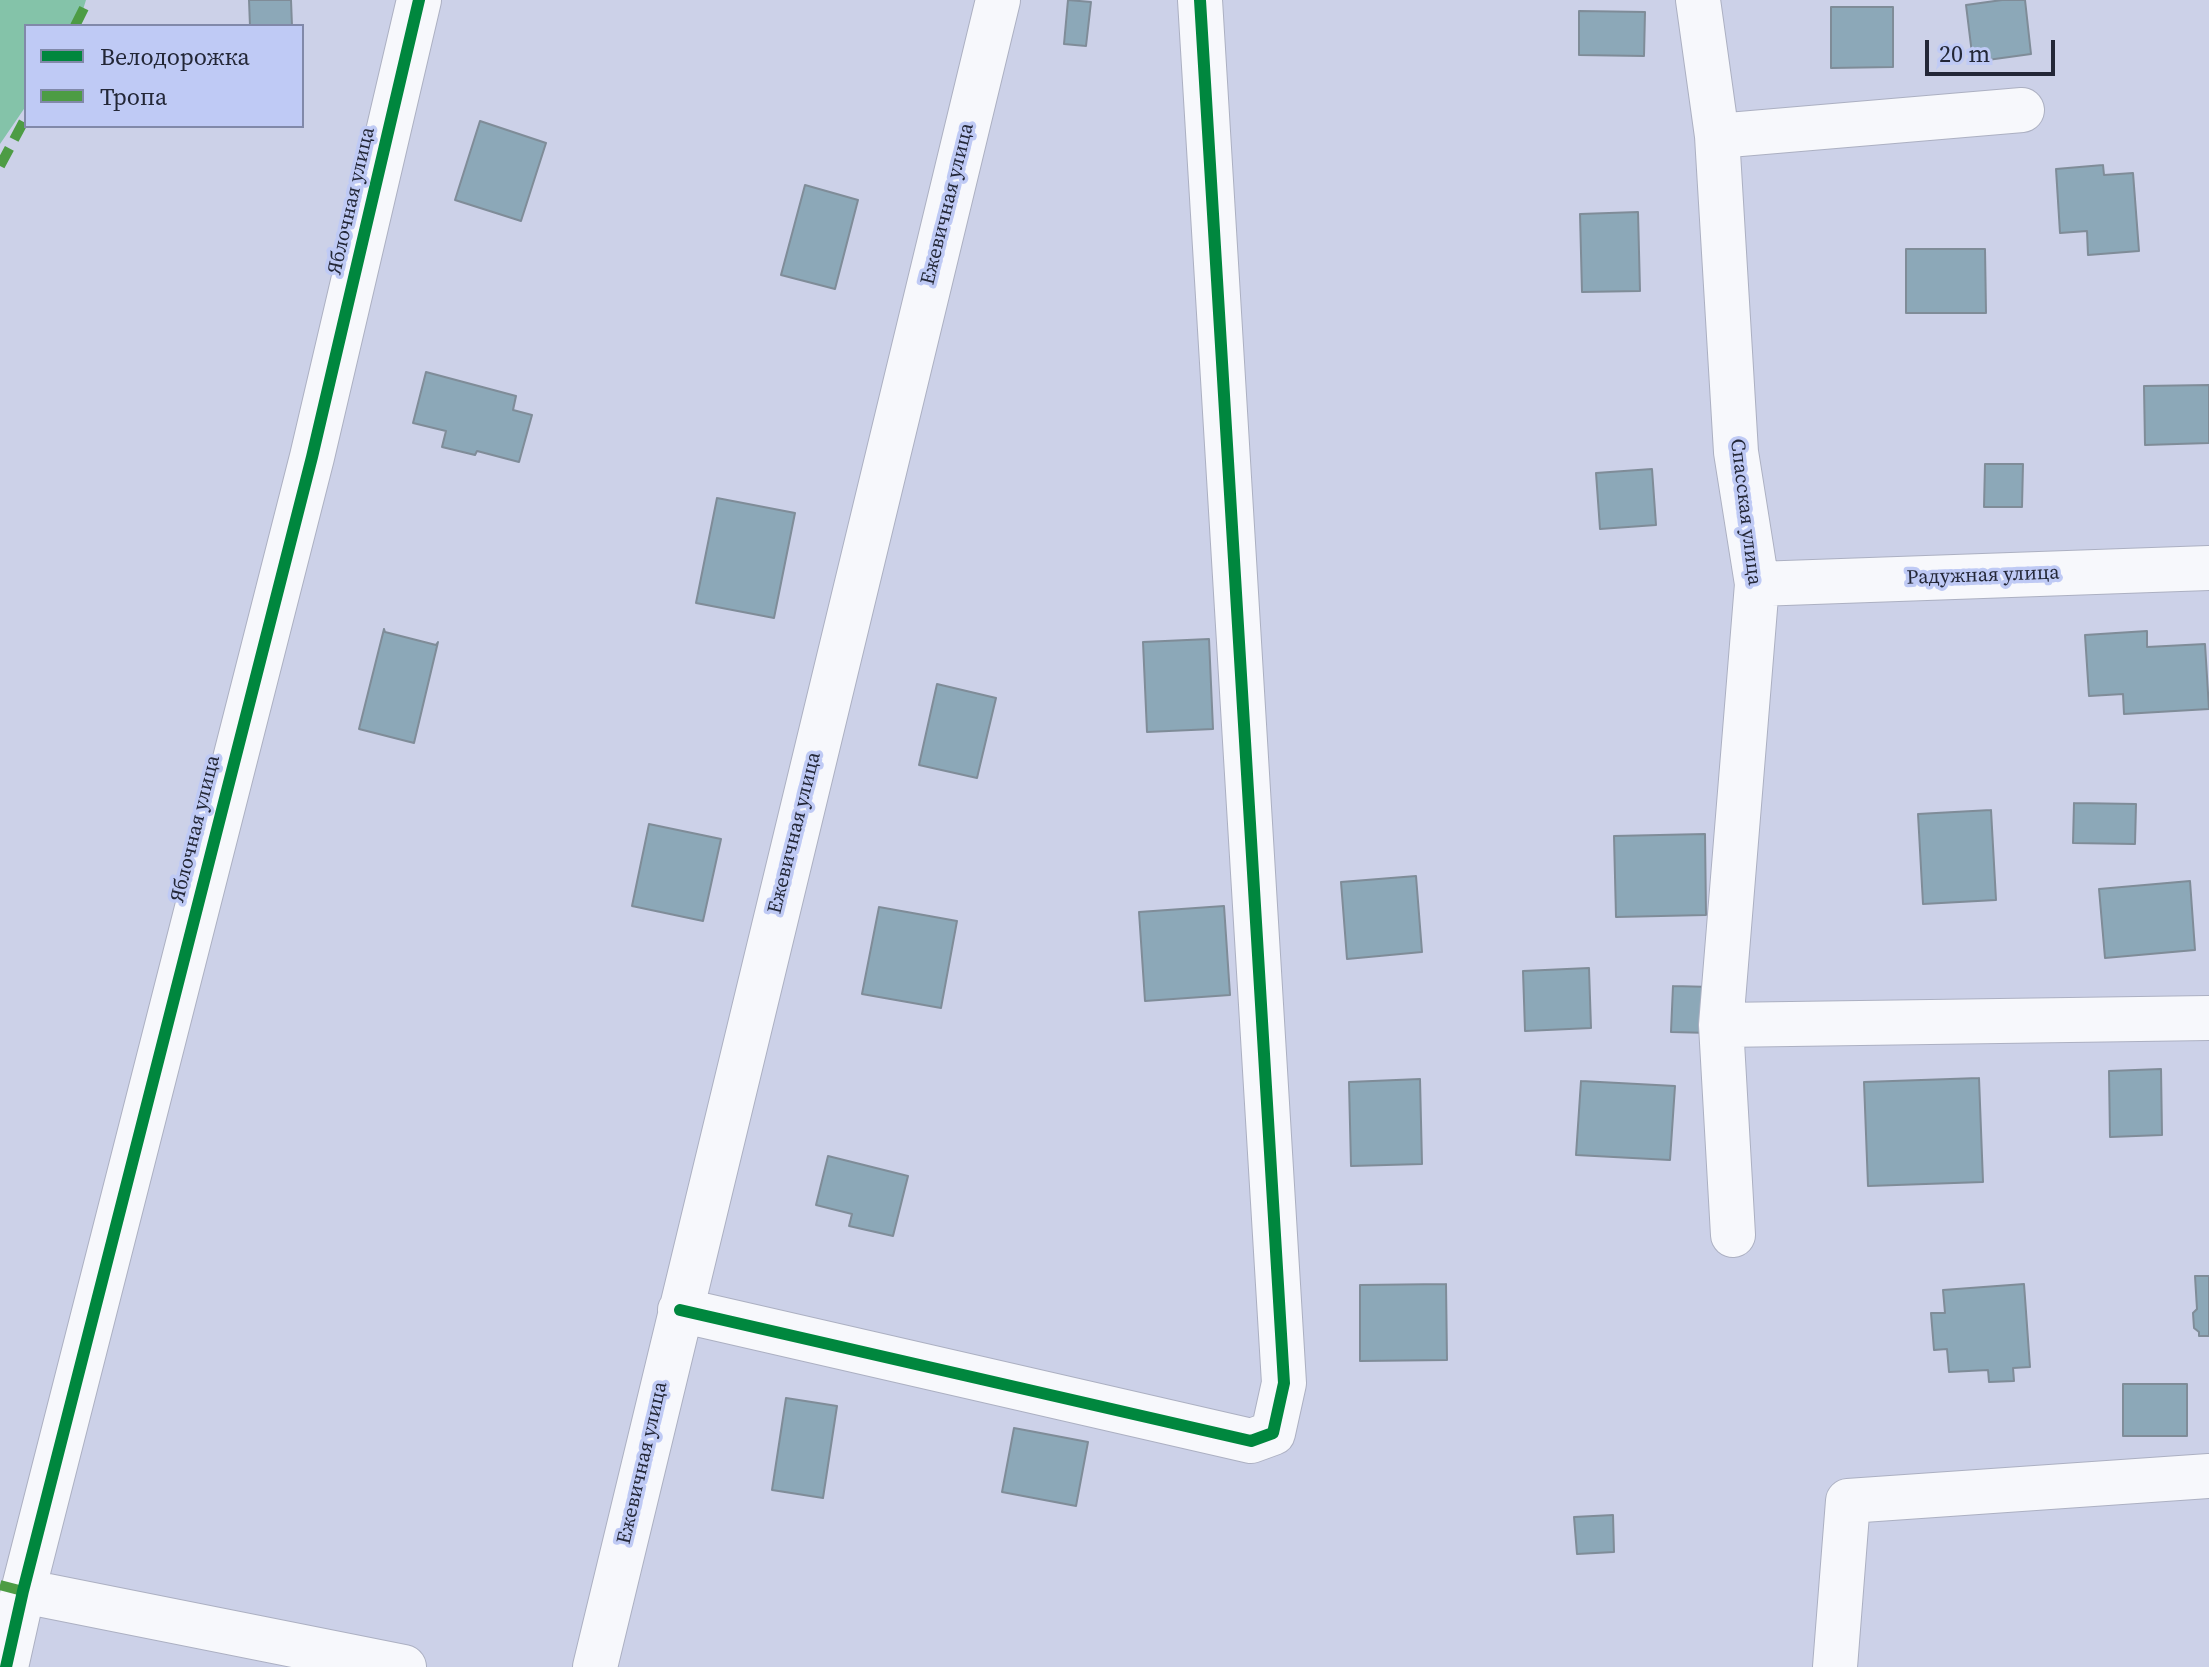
<!DOCTYPE html>
<html>
<head>
<meta charset="utf-8">
<style>
	body { margin:0 }
	#map { position:relative; width:2209px; height:1667px; overflow:hidden; background:#ccd1e8; font-family:"Source Serif 4",serif }
	canvas { display:block }
	.legend { position:absolute; left:24px; top:24px; width:280px; height:104px; box-sizing:border-box; background:#bfcaf5; border:2px solid #8189a9; margin:0; padding:10px 14px; list-style:none; font-size:24px; color:#232737 }
	.legend li { display:flex; align-items:center; gap:16px; height:40px }
	.legend b { width:40px; border:2px solid #8189a9 }
	.scale { position:absolute; left:1925px; top:40px; width:130px; height:36px; box-sizing:border-box; border:4px solid #232737; border-top:0; padding-left:10px; font-size:24px; line-height:28px; white-space:nowrap; color:#232737; -webkit-text-stroke:6px #bfcaf5; paint-order:stroke }
</style>
</head>
<body>
<div id="map">
<canvas width="2209" height="1667"></canvas>
<ul class="legend">
<li><b style="height:10px;background:#00873e"></b>Велодорожка</li>
<li><b style="height:10px;background:#4d9c44"></b>Тропа</li>
</ul>
<div class="scale">20 m</div>
</div>
<script>
const c = document.querySelector('canvas').getContext('2d');
c.lineJoin = 'round';
function fill(path, color) { c.fillStyle = color; c.fill(path, 'evenodd'); }
const poly = rows => new Path2D(rows.map(r => 'M' + r).join(''));
function strokePath(path, color, width, dash) { c.strokeStyle = color; c.lineWidth = width; c.lineCap = dash ? 'butt' : 'round'; c.setLineDash(dash || []); c.stroke(path); }
function drawText(font, color, halo, rows, align = 'center') {
  c.font = font + ' "Source Serif 4",serif'; c.lineWidth = 7; c.setLineDash([]); c.textBaseline = 'middle'; c.strokeStyle = halo; c.fillStyle = color; for (const [text, x, y, turn = 0] of rows) {
    c.save(); c.translate(x, y); c.rotate((+turn || 0) * Math.PI / 180); c.textAlign = isNaN(turn) ? turn : align; if (halo) c.strokeText(text, 0, 0); c.fillText(text, 0, 0); c.restore();
  }
}
fill(poly([
	[0,0,86,0,78,26,26,26,26,106,0,144]
]), '#84c3a9');
const building = poly([
	[249,0,291,0,292,26,250,26,249,0],
	[1068,0,1091,2,1086,46,1064,44,1068,0],
	[2002,0,2025,0,2031,54,1973,62,1966,5,2002,0],
	[1831,7,1893,7,1893,67,1831,68,1831,7],
	[1579,11,1645,12,1644,56,1579,55,1579,11],
	[480,121,546,143,521,221,455,200,480,121],
	[2103,165,2104,175,2133,173,2139,251,2088,255,2087,231,2060,233,2056,169,2103,165],
	[805,185,858,200,835,289,781,275,805,185],
	[1638,212,1640,291,1582,292,1580,214,1638,212],
	[1906,249,1985,249,1986,313,1906,313,1906,249],
	[426,372,516,396,513,410,532,415,519,462,477,451,475,455,442,447,446,431,413,423,426,372],
	[2209,385,2209,443,2145,445,2144,386,2209,385],
	[1985,464,2023,464,2022,507,1984,507,1985,464],
	[1652,469,1656,525,1600,529,1596,473,1652,469],
	[717,498,795,513,774,618,696,603,717,498],
	[384,629,385,632,436,645,438,642,414,743,359,729,384,629],
	[2147,631,2147,647,2205,644,2209,709,2124,714,2123,694,2089,696,2085,635,2147,631],
	[1209,639,1213,729,1147,732,1143,642,1209,639],
	[937,684,996,698,977,778,919,765,937,684],
	[2074,803,2136,804,2135,844,2073,843,2074,803],
	[1991,810,1996,900,1923,904,1918,814,1991,810],
	[649,824,721,839,703,921,632,906,649,824],
	[1705,834,1706,915,1616,917,1614,836,1705,834],
	[1416,876,1422,952,1347,959,1341,882,1416,876],
	[2190,881,2195,950,2105,958,2099,889,2190,881],
	[1224,906,1230,995,1145,1001,1139,912,1224,906],
	[879,907,957,921,941,1008,862,994,879,907],
	[1589,968,1591,1028,1525,1031,1523,971,1589,968],
	[1673,986,1712,987,1711,1033,1671,1032,1673,986],
	[2161,1069,2162,1135,2110,1137,2109,1071,2161,1069],
	[1979,1078,1983,1182,1868,1186,1864,1082,1979,1078],
	[1420,1079,1422,1164,1351,1166,1349,1082,1420,1079],
	[1581,1081,1675,1086,1670,1160,1576,1155,1581,1081],
	[828,1156,908,1176,893,1236,849,1226,852,1214,816,1205,828,1156],
	[2195,1276,2209,1276,2209,1336,2199,1336,2199,1332,2194,1328,2193,1313,2197,1309,2195,1276],
	[1446,1284,1447,1360,1360,1361,1360,1285,1446,1284],
	[2024,1284,2030,1367,2013,1368,2014,1381,1989,1382,1988,1370,1949,1372,1947,1349,1934,1350,1931,1313,1945,1313,1943,1290,2024,1284],
	[2123,1384,2187,1384,2187,1436,2123,1436,2123,1384],
	[786,1398,837,1406,823,1498,772,1490,786,1398],
	[1014,1428,1088,1442,1076,1506,1002,1492,1014,1428],
	[1613,1515,1614,1552,1577,1554,1574,1517,1613,1515]
]);
fill(building, '#8ca8b8');
strokePath(building, '#7f8c98', 2);
const minor = poly([
	[1698,0,1717,136,1736,452,1757,584,1721,1025,1733,1235],
	[1717,136,2022,110],
	[1757,584,2209,568],
	[1721,1025,2209,1018],
	[680,1310,1251,1441,1273,1433,1284,1383,1200,0],
	[23,1591,404,1667],
	[6,1667,23,1591,312,457,419,0],
	[595,1667,998,0],
	[1835,1667,1848,1501,2209,1476]
]);
strokePath(minor, '#acb0c2', 46);
strokePath(minor, '#f7f8fc', 44);
strokePath(poly([
	[75,26,88,0],
	[0,166,26,117],
	[0,1585,23,1591]
]), '#4d9c44', 10, [20, 10]);
strokePath(poly([
	[680,1310,1251,1441,1273,1433,1284,1383,1200,0],
	[6,1667,23,1591,312,457,419,0]
]), '#00873e', 12);
drawText('20px', '#232737', '#bfcaf5', [
	["Яблочная улица",352,201,-77],
	["Ежевичная улица",948,204,-76],
	["Спасская улица",1745,512,83],
	["Радужная улица",1983,576,-2],
	["Яблочная улица",196,829,-76],
	["Ежевичная улица",795,833,-76],
	["Ежевичная улица",643,1463,-77]
]);
</script>
</body>
</html>
